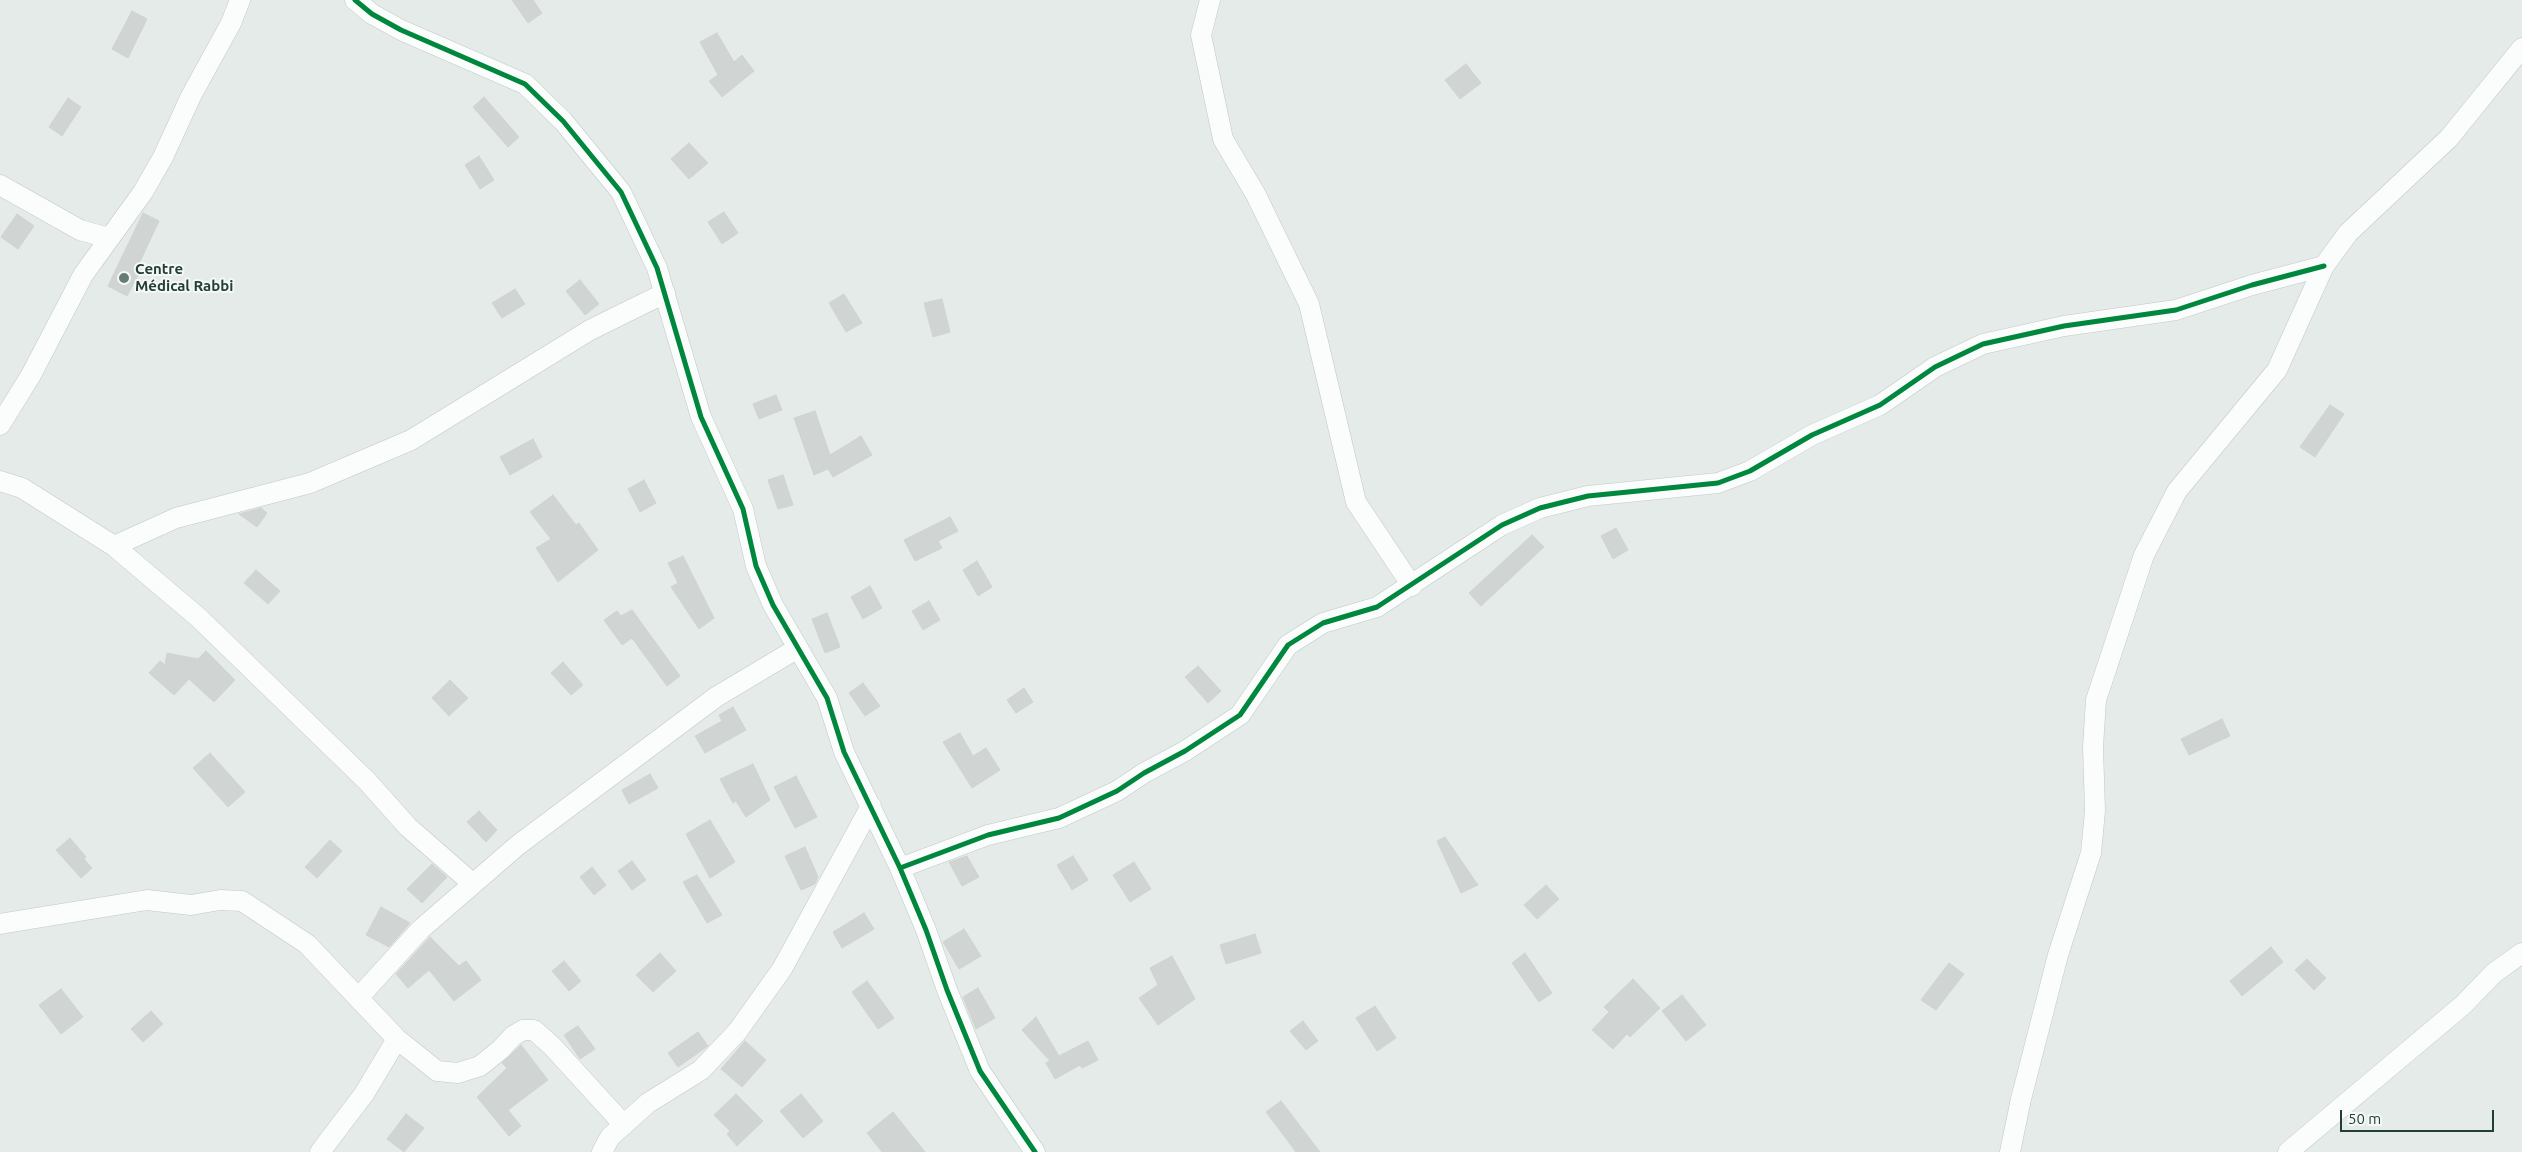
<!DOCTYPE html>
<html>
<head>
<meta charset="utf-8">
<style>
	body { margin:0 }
	#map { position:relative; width:2522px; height:1152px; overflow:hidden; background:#e5ebe8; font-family:Ubuntu,sans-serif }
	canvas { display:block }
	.scale { position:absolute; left:2340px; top:1110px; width:154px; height:22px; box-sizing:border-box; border:2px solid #233e36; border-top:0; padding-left:6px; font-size:15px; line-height:18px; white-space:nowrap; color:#233e36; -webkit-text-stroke:4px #f4f9f6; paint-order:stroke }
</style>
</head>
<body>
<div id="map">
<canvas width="2522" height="1152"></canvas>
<div class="scale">50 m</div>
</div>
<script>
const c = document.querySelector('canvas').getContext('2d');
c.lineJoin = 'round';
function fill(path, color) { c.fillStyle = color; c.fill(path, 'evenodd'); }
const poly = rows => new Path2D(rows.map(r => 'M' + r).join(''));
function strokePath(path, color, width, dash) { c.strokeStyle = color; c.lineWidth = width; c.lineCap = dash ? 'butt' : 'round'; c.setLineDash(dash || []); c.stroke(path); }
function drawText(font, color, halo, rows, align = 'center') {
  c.font = font + ' Ubuntu,sans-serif'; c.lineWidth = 4; c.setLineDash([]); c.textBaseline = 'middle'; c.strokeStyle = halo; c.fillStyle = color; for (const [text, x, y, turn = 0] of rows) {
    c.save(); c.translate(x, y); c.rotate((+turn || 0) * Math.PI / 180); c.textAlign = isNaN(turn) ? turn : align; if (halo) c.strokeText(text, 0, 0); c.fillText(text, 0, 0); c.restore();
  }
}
const building = poly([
	[512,0,533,0,542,13,528,23,512,0],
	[132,11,147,19,128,58,112,49,132,11],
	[717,33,734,62,742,55,754,71,722,97,709,81,718,75,700,42,717,33],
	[1466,64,1481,83,1460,99,1445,80,1466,64],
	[484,97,519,137,508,147,473,107,484,97],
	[68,98,81,107,62,136,49,127,68,98],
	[689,143,708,163,689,179,671,159,689,143],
	[479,156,494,180,480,189,465,165,479,156],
	[724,212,738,233,722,244,708,222,724,212],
	[143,213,159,221,137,268,141,270,127,296,108,286,143,213],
	[17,214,34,226,18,249,1,237,17,214],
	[580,280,599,304,585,315,566,291,580,280],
	[515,289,525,304,502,318,492,303,515,289],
	[844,294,862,323,846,332,829,303,844,294],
	[942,299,950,332,933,337,924,303,942,299],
	[776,395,782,410,759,419,753,404,776,395],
	[2330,405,2344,414,2315,457,2300,447,2330,405],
	[815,411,830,455,861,436,872,455,833,477,828,469,814,475,794,418,815,411],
	[533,439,542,457,510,475,500,457,533,439],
	[783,475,793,505,778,509,768,480,783,475],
	[644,480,656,503,640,512,628,489,644,480],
	[553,495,576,525,579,523,598,550,558,582,536,548,551,539,530,512,553,495],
	[261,508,267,513,257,527,239,514,261,508],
	[950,517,958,531,938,541,942,548,915,561,904,540,950,517],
	[1616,528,1628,550,1613,559,1601,536,1616,528],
	[1532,535,1544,547,1481,606,1469,593,1532,535],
	[683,556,714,618,699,629,671,587,678,583,668,563,683,556],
	[977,561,992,587,978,596,963,570,977,561],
	[256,570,280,591,268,604,244,583,256,570],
	[870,586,882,608,863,619,851,597,870,586],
	[929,601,940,620,923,630,912,611,929,601],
	[632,610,680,676,667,686,632,638,622,645,604,620,617,611,621,616,632,610],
	[827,613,840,647,825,653,812,619,827,613],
	[206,651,235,680,214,702,189,679,174,695,149,673,160,661,165,665,167,653,198,659,206,651],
	[563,662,583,685,571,695,551,673,563,662],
	[1198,666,1221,691,1208,703,1185,677,1198,666],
	[450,680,468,698,449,716,432,698,450,680],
	[863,683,880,706,865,716,849,693,863,683],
	[1024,688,1033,702,1016,713,1007,700,1024,688],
	[733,707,746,730,705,753,695,736,722,721,719,715,733,707],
	[2222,719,2230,736,2189,755,2181,739,2222,719],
	[960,733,973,756,986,748,1000,770,972,788,943,742,960,733],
	[210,753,245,792,228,807,193,768,210,753],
	[753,764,770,800,746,817,736,801,733,803,720,779,753,764],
	[650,774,658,788,629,804,622,790,650,774],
	[796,776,817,817,795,828,774,787,796,776],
	[479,811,497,830,486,842,467,822,479,811],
	[710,820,735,862,710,878,686,834,710,820],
	[1445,837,1478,885,1461,893,1437,841,1445,837],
	[70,838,86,857,84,859,92,868,81,878,56,850,70,838],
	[330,840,342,851,317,878,305,867,330,840],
	[805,847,818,877,815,884,801,890,785,856,805,847],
	[967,856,979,877,962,886,949,862,967,856],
	[1073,856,1088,880,1072,890,1057,865,1073,856],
	[632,861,646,880,632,890,618,871,632,861],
	[1134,862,1151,889,1130,902,1113,875,1134,862],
	[432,864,447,877,422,903,407,889,432,864],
	[592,867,606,885,594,895,580,877,592,867],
	[697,875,722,915,707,923,683,882,697,875],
	[1546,885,1559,899,1537,919,1524,905,1546,885],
	[381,907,410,923,389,947,366,935,381,907],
	[864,913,874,929,842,948,833,932,864,913],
	[964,929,981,956,959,969,943,942,964,929],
	[1255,934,1261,953,1226,964,1220,945,1255,934],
	[430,937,459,966,466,961,481,980,454,1001,429,970,408,988,396,974,430,937],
	[2271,947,2283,962,2242,996,2230,981,2271,947],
	[660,953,676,971,653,992,636,975,660,953],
	[1525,953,1552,993,1539,1002,1512,963,1525,953],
	[1172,956,1195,999,1158,1025,1139,998,1158,985,1150,968,1172,956],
	[2307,959,2326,978,2314,990,2295,970,2307,959],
	[564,961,581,981,569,991,552,971,564,961],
	[1949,963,1964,974,1936,1010,1921,1000,1949,963],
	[1633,979,1660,1008,1630,1037,1627,1034,1613,1049,1592,1030,1609,1012,1604,1007,1633,979],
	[867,981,894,1018,878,1029,852,992,867,981],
	[978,988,995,1018,976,1029,963,997,978,988],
	[61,989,83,1017,61,1034,39,1005,61,989],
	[1682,995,1706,1025,1686,1041,1662,1011,1682,995],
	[1375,1006,1396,1038,1377,1051,1356,1018,1375,1006],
	[151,1011,163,1024,143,1042,131,1029,151,1011],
	[1036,1017,1059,1056,1088,1041,1098,1060,1082,1068,1080,1065,1055,1079,1046,1063,1050,1061,1022,1030,1036,1017],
	[1303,1021,1318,1041,1306,1050,1290,1031,1303,1021],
	[578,1026,595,1049,580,1059,564,1035,578,1026],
	[698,1032,708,1046,678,1067,668,1053,698,1032],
	[745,1041,766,1060,742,1087,721,1069,745,1041],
	[521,1045,548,1080,508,1110,521,1126,509,1136,477,1097,507,1068,502,1063,521,1045],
	[736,1094,763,1121,737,1146,727,1134,730,1131,714,1115,736,1094],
	[801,1094,823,1121,803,1138,780,1111,801,1094],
	[1281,1101,1320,1152,1296,1152,1266,1112,1281,1101],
	[893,1112,925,1152,882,1152,867,1133,893,1112],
	[406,1114,424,1128,404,1152,387,1139,406,1114]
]);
fill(building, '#d0d4d2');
strokePath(building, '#ced4d1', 1);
const minor = poly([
	[355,0,372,14,401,30,525,84,563,121,621,192,657,268,701,417,743,509,756,566,773,605,827,698,844,752,900,868,926,930,947,990,980,1071,1035,1152],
	[1210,0,1201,35,1223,139,1256,195,1309,304,1356,502,1412,586],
	[0,185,80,230,109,238],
	[0,425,31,375,83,275,143,192,163,157,191,96,231,23,240,0],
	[0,481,22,488,114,546,199,618,367,781,408,827,472,883],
	[114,546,176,518,310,483,411,440,590,330,665,293],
	[900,868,988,835,1059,818,1117,791,1144,773,1185,751,1240,715,1288,645,1323,623,1377,607,1502,525,1540,508,1588,496,1718,483,1750,471,1812,435,1880,405,1935,367,1983,344,2064,326,2176,310,2252,285,2324,266],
	[0,924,147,900,191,905,220,900,242,901,307,944,397,1039,437,1071,458,1073,480,1066,501,1049,513,1036,523,1030,534,1030,552,1046,624,1125],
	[359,997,421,929,518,845,716,697,798,648],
	[320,1152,364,1094,397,1039],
	[602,1152,610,1137,648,1103,701,1070,737,1032,782,969,871,806],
	[2010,1152,2021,1099,2058,955,2091,853,2095,811,2093,747,2096,700,2144,555,2177,491,2277,370,2324,266,2348,233,2449,138,2522,48],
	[2288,1152,2463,1005,2494,973,2522,953]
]);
strokePath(minor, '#c2c8c5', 21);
strokePath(minor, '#fbfcfc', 20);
strokePath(poly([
	[355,0,372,14,401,30,525,84,563,121,621,192,657,268,701,417,743,509,756,566,773,605,827,698,844,752,900,868,926,930,947,990,980,1071,1035,1152],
	[900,868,988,835,1059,818,1117,791,1144,773,1185,751,1240,715,1288,645,1323,623,1377,607,1502,525,1540,508,1588,496,1718,483,1750,471,1812,435,1880,405,1935,367,1983,344,2064,326,2176,310,2252,285,2324,266]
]), '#00873e', 5);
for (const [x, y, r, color] of [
	[124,278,6,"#677b74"]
]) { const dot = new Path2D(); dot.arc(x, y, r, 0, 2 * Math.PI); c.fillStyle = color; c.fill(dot); strokePath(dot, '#f4f9f6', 2); }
drawText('bold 15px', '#233e36', '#f4f9f6', [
	["Centre",135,269],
	["Médical Rabbi",135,286]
], 'left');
</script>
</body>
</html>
